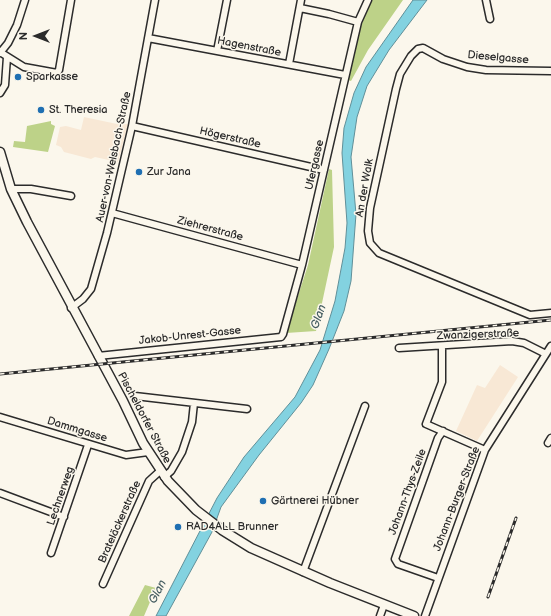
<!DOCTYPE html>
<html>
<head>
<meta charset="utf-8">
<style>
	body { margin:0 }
	#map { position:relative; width:551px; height:616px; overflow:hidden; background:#fbf7ec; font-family:"Balsamiq Sans",sans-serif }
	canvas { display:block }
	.north { position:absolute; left:16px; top:16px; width:40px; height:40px; -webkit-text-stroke:3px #fbf7ec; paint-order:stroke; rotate:270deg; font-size:11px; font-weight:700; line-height:16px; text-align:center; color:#2b2b2b }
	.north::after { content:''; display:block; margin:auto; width:14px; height:18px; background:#2b2b2b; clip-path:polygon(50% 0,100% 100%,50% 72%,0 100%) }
</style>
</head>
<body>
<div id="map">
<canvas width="551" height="616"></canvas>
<div class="north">N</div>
</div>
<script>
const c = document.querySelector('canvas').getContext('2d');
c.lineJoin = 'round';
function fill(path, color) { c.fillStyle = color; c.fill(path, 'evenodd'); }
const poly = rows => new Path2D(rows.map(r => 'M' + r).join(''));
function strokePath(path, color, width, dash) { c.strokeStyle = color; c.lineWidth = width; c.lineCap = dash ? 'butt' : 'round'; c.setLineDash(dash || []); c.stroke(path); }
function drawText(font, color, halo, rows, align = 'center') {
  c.font = font + ' "Balsamiq Sans",sans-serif'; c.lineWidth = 3; c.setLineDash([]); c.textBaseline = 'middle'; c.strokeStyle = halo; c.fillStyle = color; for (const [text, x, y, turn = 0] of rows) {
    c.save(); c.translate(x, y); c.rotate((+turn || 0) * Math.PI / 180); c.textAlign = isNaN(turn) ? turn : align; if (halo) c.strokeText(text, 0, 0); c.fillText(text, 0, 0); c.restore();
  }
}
fill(poly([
	[84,117,117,124,128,124,118,162,95,157,91,159,64,152,61,147,56,145,60,127,66,126,81,130],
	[500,365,518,377,477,441,456,431,477,385,485,388]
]), '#f8e8d5');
fill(poly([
	[371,0,403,0,368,50,351,81,348,80,361,26],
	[51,121,51,124,55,126,48,152,13,147,14,141,25,142,27,126],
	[329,169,332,170,334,247,316,331,286,333,308,265],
	[145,585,156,588,144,616,129,616]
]), '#bdd288');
const water = poly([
	[413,0,427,0,389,50,367,86,357,117,351,157,356,214,351,281,344,311,329,349,313,385,301,403,259,455,221,507,212,532,166,616,156,616,217,498,244,457,295,397,320,350,335,301,345,248,347,223,342,153,344,128,354,93,366,67,413,0]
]);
fill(water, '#83d2e0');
strokePath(water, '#608f98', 1);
const street = poly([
	[486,0,490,19],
	[300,8,329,14,358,22],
	[148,38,345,75],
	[217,51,227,0],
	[0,52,24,67,57,73,59,70,71,0],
	[0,53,8,43,17,25,25,0],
	[289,64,301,0],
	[551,71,486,70,467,67,443,59,423,48,418,49,411,56,400,74,396,89,370,208,368,231,370,243,379,253,530,315,551,313],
	[0,93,5,85,7,57],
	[132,126,324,170],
	[11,189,31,189,71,196],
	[112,213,302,265],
	[71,308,83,299,91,289,107,233,132,126,155,0],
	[442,346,442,382,426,424,485,450],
	[399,348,512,341,524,343,546,354],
	[98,356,281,337,283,334,302,265,358,22,368,0],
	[135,396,247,409],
	[0,417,126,455,148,452],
	[548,443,551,438],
	[164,477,171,471,182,452,192,422,194,403],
	[0,493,64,517],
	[51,553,88,445],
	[303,572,365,406],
	[438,578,398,564,395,559,438,438,443,431],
	[103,584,149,481,160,471],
	[380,616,384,605],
	[425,616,485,450,551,346]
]);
const secondary = poly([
	[0,152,11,189,27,222,123,401,143,443,168,481,196,510,222,530,251,548,330,583,414,616]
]);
strokePath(street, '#2b2b2b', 9);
strokePath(secondary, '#2b2b2b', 11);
strokePath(street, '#fbf7ec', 6);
strokePath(secondary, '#fbf7ec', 8);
const rail = poly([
	[0,374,551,320],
	[488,597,516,518]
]);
strokePath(rail, '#2b2b2b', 3);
strokePath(rail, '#fbf7ec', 1.5, [4.5]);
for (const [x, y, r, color] of [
	[18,77,4,"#1f6fb2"],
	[41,110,4,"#1f6fb2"],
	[139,172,4,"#1f6fb2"],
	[263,501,4,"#1f6fb2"],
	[178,527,4,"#1f6fb2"]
]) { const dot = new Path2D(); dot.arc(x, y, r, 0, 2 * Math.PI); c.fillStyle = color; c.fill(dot); strokePath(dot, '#fbf7ec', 1.5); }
drawText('11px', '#2b2b2b', '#fbf7ec', [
	["Hagenstraße",249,47,11],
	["Dieselgasse",498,58,5],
	["Högerstraße",230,138,13],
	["Auer-von-Welsbach-Straße",114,157,-78],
	["Ufergasse",315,165,-77],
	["An der Walk",365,188,-80],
	["Ziehrerstraße",210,229,15],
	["Zwanzigerstraße",478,335,-2],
	["Jakob-Unrest-Gasse",190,336,-6],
	["Pischeldorfer Straße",144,418,62],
	["Dammgasse",77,430,17],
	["Johann-Thys-Zeile",408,492,-70],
	["Lechnerweg",61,496,-71],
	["Johann-Burger-Straße",457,499,-69],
	["Brateläckerstraße",120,522,-66]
]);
drawText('11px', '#2b2b2b', '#fbf7ec', [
	["Sparkasse",26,77],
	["St. Theresia",49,110],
	["Zur Jana",147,172],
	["Gärtnerei Hübner",271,501],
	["RAD4ALL Brunner",186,527]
], 'left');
drawText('italic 12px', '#455d61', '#fbf7ec', [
	["Glan",319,317,-71],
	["Glan",158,592,-63]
]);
</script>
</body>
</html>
